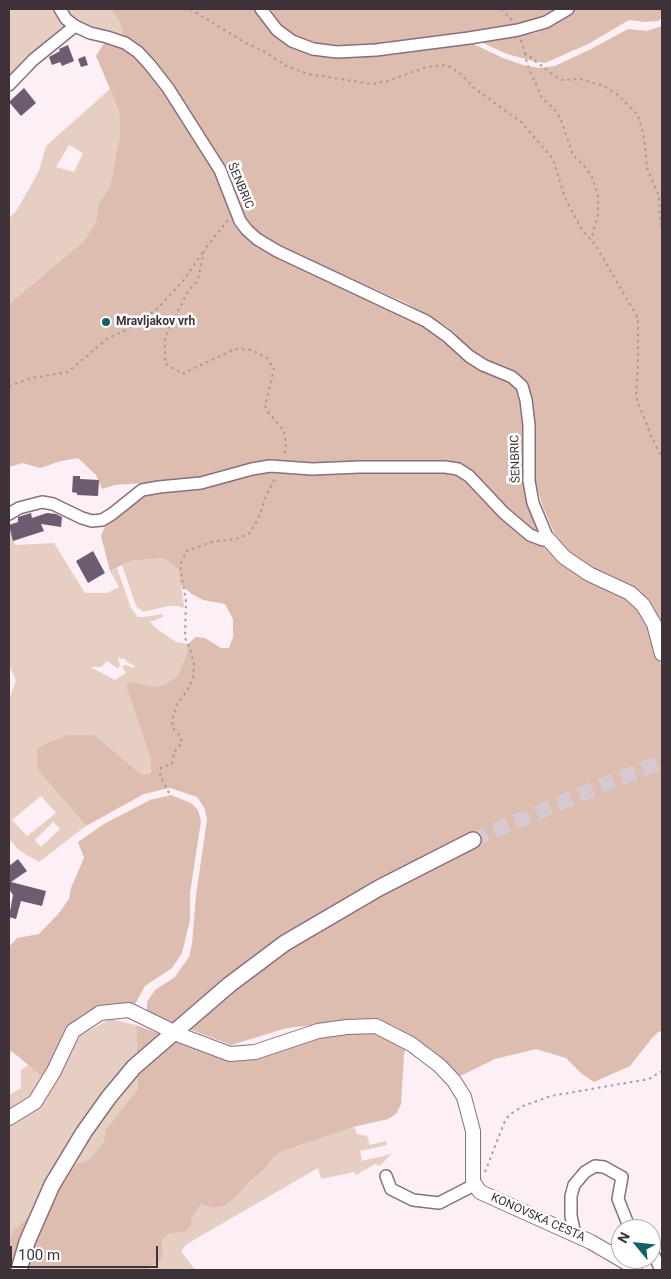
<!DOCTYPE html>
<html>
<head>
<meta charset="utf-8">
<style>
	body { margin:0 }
	#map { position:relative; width:671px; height:1279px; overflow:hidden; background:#fceff5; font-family:Roboto,sans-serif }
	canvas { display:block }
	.frame { position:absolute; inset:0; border:10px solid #3e3238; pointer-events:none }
	.north { position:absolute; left:611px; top:1219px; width:50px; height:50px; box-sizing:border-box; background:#fff; border:1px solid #b2adaf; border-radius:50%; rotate:298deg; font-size:14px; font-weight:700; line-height:20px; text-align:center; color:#3e3238 }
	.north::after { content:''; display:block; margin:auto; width:18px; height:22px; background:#116267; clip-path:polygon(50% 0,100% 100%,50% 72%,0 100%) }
	.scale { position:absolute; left:10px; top:1246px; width:148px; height:22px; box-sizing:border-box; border:2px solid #3e3238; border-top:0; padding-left:6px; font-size:15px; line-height:18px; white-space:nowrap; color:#3e3238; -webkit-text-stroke:4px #fff; paint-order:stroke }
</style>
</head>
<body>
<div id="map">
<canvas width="671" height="1279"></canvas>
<div class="frame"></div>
<div class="north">N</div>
<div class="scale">100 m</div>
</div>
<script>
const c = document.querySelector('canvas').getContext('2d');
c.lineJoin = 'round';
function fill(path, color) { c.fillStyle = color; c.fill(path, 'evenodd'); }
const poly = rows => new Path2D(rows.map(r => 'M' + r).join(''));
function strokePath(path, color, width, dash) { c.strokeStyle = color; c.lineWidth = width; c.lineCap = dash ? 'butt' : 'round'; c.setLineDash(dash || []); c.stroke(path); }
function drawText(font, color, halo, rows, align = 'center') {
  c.font = font + ' Roboto,sans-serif'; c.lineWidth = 5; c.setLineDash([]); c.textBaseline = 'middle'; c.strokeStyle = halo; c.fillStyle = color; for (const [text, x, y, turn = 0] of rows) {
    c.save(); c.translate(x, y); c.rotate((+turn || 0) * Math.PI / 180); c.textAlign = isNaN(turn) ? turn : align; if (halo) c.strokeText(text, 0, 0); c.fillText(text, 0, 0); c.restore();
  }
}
fill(poly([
	[9,9,56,9,60,19,65,27,9,81],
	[65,9,111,9,120,23,124,37,86,27,75,21,68,14],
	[111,88,119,110,120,135,110,186,98,205,96,224,83,242,9,304,9,218,17,210,39,171,46,146],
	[69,145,83,153,74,172,56,167],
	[12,530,15,545,54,543,85,593,107,593,119,587,110,571,117,568,131,608,138,617,144,617,163,614,163,617,150,622,157,629,176,642,188,644,186,656,178,675,165,685,153,688,130,681,126,686,151,760,151,771,142,775,94,735,37,769,86,826,39,862,20,851,9,839,9,699,16,681,9,665,9,531],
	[119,657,121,659,125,659,127,662,135,666,133,668,126,665,122,666,126,673,115,680,92,668,92,667,101,667,107,661,118,669,120,665,118,660],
	[41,796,56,813,27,836,12,820],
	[53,822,60,829,41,847,35,840],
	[164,558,179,570,184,606,183,608,178,606,169,606,143,612,136,606,122,565,130,561],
	[110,1019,136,1025,138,1089,106,1129,105,1142,89,1160,76,1164,63,1184,12,1232,9,1241,9,1126,37,1109,51,1088,80,1036],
	[28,1065,43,1078,37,1106,9,1121,9,1095,21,1088,21,1070],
	[354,1127,357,1134,367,1136,370,1145,386,1141,387,1145,360,1151,362,1161,391,1154,380,1166,375,1164,356,1175,354,1172,321,1179,318,1168,187,1244,181,1251,195,1270,148,1270,163,1258,162,1240,171,1233,191,1225,192,1217,202,1204,212,1208,224,1206,264,1170,271,1160,280,1152]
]), '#e7cec3');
fill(poly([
	[111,9,264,9,277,31,316,52,471,43,503,58,523,65,539,68,555,66,591,49,628,29,647,31,662,26,662,639,658,622,585,567,559,544,543,507,531,468,534,417,531,398,463,348,456,334,448,327,406,303,264,239,243,219,138,46,124,37,120,23],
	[271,9,562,9,533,27,340,48,320,46,291,35,281,27],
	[573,9,662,9,662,18,658,21,645,22,629,20,588,44,545,63,533,61,507,54,483,43,484,41,536,33,554,25],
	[106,40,121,42,148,64,182,121,212,164,241,229,402,308,512,381,519,395,526,416,524,466,537,532,528,528,514,517,480,479,465,467,448,460,354,462,200,479,115,485,102,489,96,475,78,458,61,461,40,468,23,463,9,467,9,304,83,242,96,223,98,205,110,186,120,135,119,110,96,56],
	[419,469,463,475,515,528,582,572,628,596,650,623,662,669,662,1031,658,1032,652,1038,630,1066,594,1082,582,1074,566,1058,536,1049,495,1059,458,1077,415,1039,395,1027,377,1022,351,1021,287,1028,231,1045,147,1013,147,1002,155,990,175,977,189,957,192,944,196,895,207,820,205,809,197,797,170,788,144,794,86,826,37,769,37,749,47,743,68,735,94,735,142,775,151,772,151,760,126,686,130,681,153,687,165,685,178,675,186,656,188,644,196,637,205,638,221,648,229,648,233,637,233,619,225,604,203,600,192,594,180,584,179,570,164,558,130,561,110,571,101,536,105,526,138,497,260,470],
	[171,795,191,803,198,810,201,821,190,893,190,920,182,953,172,968,145,986,134,1006,126,1003,95,1011,70,1025,43,1078,19,1057,11,1051,9,1052,9,947,17,938,39,934,59,913,69,899,71,888,84,858,78,842,104,824,150,800],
	[136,1025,231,1061,266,1043,372,1028,407,1046,404,1054,401,1104,396,1114,388,1119,357,1126,280,1152,271,1160,264,1170,252,1180,235,1197,224,1206,212,1208,202,1204,192,1217,191,1225,186,1232,171,1233,162,1240,163,1258,148,1270,9,1270,9,1241,12,1232,63,1184,76,1164,89,1160,104,1142,106,1129,138,1089]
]), '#dcbdaf');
fill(poly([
	[68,45,74,61,62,66,60,62,52,65,49,57,60,51,59,49],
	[85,56,88,65,81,67,78,59],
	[24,88,36,103,21,116,9,102],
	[73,476,80,476,80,479,99,480,98,496,77,495,77,493,72,492],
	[31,513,32,518,47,513,56,514,62,517,61,527,41,524,44,531,13,541,9,525,18,522,18,517],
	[93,551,105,573,88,583,76,561],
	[18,859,27,871,11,882,46,891,42,906,21,901,16,919,9,917,13,895,9,889,9,866]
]), '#6c5b71');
strokePath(poly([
	[473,840,615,780,662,762]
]), '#d6c9cf', 15, [15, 8]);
const minor = poly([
	[261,9,277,30,292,41,313,49,337,52,376,50,469,38,518,30,546,22,568,9],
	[9,85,33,60,75,26],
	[9,514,19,508,42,502,53,504,82,518,92,521,102,520,112,514,142,490,159,487,201,483,252,469,270,466,312,469,360,467,445,467,458,469,469,476,504,513,530,535,543,540,548,539,533,503,529,481,529,425,526,400,522,386,512,377,483,365,469,356,447,336,426,321,277,251,257,239,247,230,240,221,220,170,168,88,150,65,138,52,125,43,107,37,90,33,75,26,66,19,60,9],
	[386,1176,391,1189,413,1200,439,1203,474,1185],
	[575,1235,571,1216,571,1196,574,1185,585,1172,595,1166,604,1167,622,1177,618,1199,630,1229],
	[651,1249,661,1270]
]);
const tertiary = poly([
	[548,539,564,557,589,574,630,593,643,605,654,624,662,654],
	[9,1118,35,1102,54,1071,73,1031,100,1013,129,1010,182,1036,230,1054,255,1052,318,1031,347,1027,376,1026,411,1044,440,1066,454,1081,464,1097,473,1131,473,1182,480,1192,591,1242,627,1263,635,1270]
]);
const secondary = poly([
	[19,1270,27,1242,52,1185,84,1132,109,1097,134,1067,229,985,285,943,379,888,473,840]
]);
strokePath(minor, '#8a6e7c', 14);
strokePath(tertiary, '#8a6e7c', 16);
strokePath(secondary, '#8a6e7c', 18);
strokePath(poly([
	[190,9,244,42,265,52,288,67,308,74,372,84,387,81,427,67,447,65,461,74,474,88,521,122,553,159,565,198,582,230,596,246,638,318,638,362,636,397,652,438,662,458],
	[501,9,512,20],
	[521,40,525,53,560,80,580,79,604,86,618,95,638,115,644,137,647,168,659,196,660,222,662,227],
	[525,53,527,64,542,98,553,108,560,117,573,155,585,167,592,177,598,196,598,214,591,240],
	[228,220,204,250,198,280,189,290,170,326,165,338,165,363,182,374,235,349,252,350,267,358,274,369,265,406,268,412,284,431,286,447,284,456],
	[9,386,32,378,68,372,108,338,124,331,157,309,183,281,203,252],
	[169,793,160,776,161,768,172,764,174,752,182,743,180,736,173,728,172,721,177,704,187,691,193,678,194,664,191,651,185,638,186,602,180,565,187,551,211,542,236,539,250,533,259,517,266,496,276,476],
	[485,1172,504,1123,509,1115,523,1106,551,1096,649,1079,662,1071]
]), '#a6999f', 2, [2.5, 4]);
strokePath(minor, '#fff', 11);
strokePath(tertiary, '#fff', 14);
strokePath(secondary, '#fff', 15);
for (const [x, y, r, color] of [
	[106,322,5,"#116267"]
]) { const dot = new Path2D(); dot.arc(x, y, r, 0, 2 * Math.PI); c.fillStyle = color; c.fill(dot); strokePath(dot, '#fff', 2); }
drawText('12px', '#3e3238', '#fff', [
	["ŠENBRIC",240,186,67],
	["ŠENBRIC",516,459,-92],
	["KONOVSKA CESTA",538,1218,24]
]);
drawText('bold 12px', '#3e3238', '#fff', [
	["Mravljakov vrh",116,322]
], 'left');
</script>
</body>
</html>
